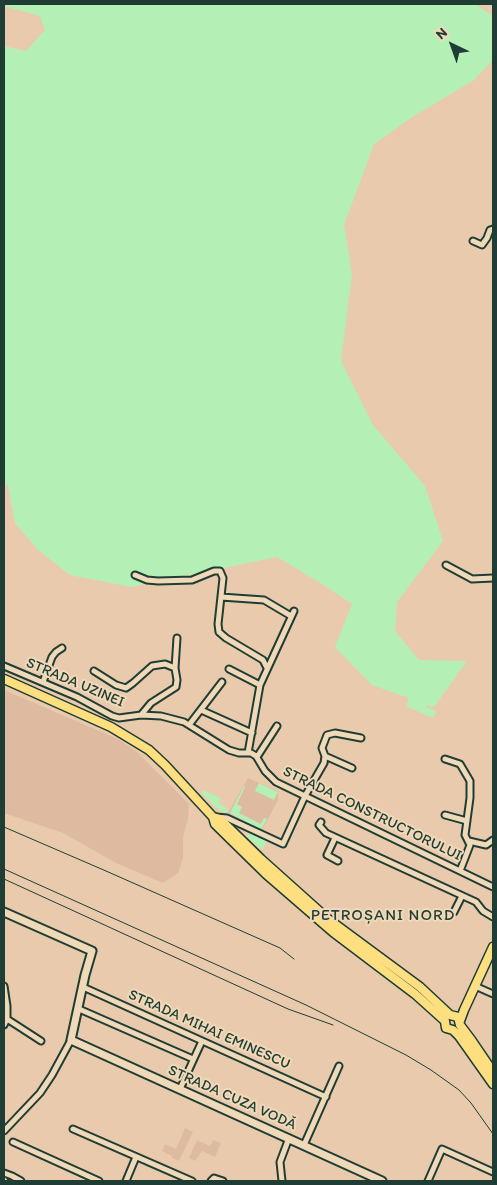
<!DOCTYPE html>
<html>
<head>
<meta charset="utf-8">
<style>
	body { margin:0 }
	#map { position:relative; width:497px; height:1185px; overflow:hidden; background:#eacaad; font-family:Itim,sans-serif }
	canvas { display:block }
	.frame { position:absolute; inset:0; border:5px solid #1f3d34; pointer-events:none }
	.north { position:absolute; left:427px; top:20px; width:50px; height:50px; -webkit-text-stroke:4px #f0d9b8; paint-order:stroke; rotate:318deg; font-size:14px; font-weight:700; line-height:20px; text-align:center; color:#1f3d34 }
	.north::after { content:''; display:block; margin:auto; width:18px; height:22px; background:#1f3d34; clip-path:polygon(50% 0,100% 100%,50% 72%,0 100%) }
</style>
</head>
<body>
<div id="map">
<canvas width="497" height="1185"></canvas>
<div class="frame"></div>
<div class="north">N</div>
</div>
<script>
const c = document.querySelector('canvas').getContext('2d');
c.lineJoin = 'round';
function fill(path, color) { c.fillStyle = color; c.fill(path, 'evenodd'); }
const poly = rows => new Path2D(rows.map(r => 'M' + r).join(''));
function strokePath(path, color, width, dash) { c.strokeStyle = color; c.lineWidth = width; c.lineCap = dash ? 'butt' : 'round'; c.setLineDash(dash || []); c.stroke(path); }
function drawText(font, color, halo, rows, align = 'center') {
  c.font = font + ' Itim,sans-serif'; c.lineWidth = 4; c.setLineDash([]); c.textBaseline = 'middle'; c.strokeStyle = halo; c.fillStyle = color; for (const [text, x, y, turn = 0] of rows) {
    c.save(); c.translate(x, y); c.rotate((+turn || 0) * Math.PI / 180); c.textAlign = isNaN(turn) ? turn : align; if (halo) c.strokeText(text, 0, 0); c.fillText(text, 0, 0); c.restore();
  }
}
fill(poly([
	[4,690,118,739,137,752,189,804,188,819,183,837,183,858,178,873,163,883,116,863,63,833,4,813],
	[248,778,278,791,278,800,262,830,228,813],
	[185,1128,193,1132,179,1161,172,1158,172,1156,162,1151,165,1144,176,1149],
	[197,1140,210,1146,213,1140,221,1143,215,1157,202,1151,195,1161,189,1158]
]), '#debba0');
fill(poly([
	[4,4,475,4,493,16,493,60,474,80,414,116,374,144,344,225,352,274,341,361,373,425,425,486,443,541,397,602,395,631,419,660,467,661,434,707,426,705,426,707,436,711,433,718,406,706,409,698,372,685,335,647,352,604,322,584,277,557,131,587,70,575,38,550,15,523,8,486,4,483,4,46,26,51,45,30,40,16,4,6],
	[259,783,278,792,274,800,255,791],
	[244,786,245,787,237,804,242,807,239,813,261,824,264,818,267,819,261,830,230,813],
	[203,790,221,798,219,803,227,809,228,811,225,813,219,810,201,793],
	[250,832,268,839,262,850,246,836]
]), '#b4f0b5');
const street = poly([
	[473,241,482,245,487,238,490,230,493,229],
	[446,565,472,579,493,578],
	[135,575,147,580,158,581,192,580,214,571,220,571,223,578,218,624,219,632,226,638,263,660,267,668],
	[221,597,264,600,291,616],
	[4,666,77,697,112,716,119,718,141,715,161,716,184,722,229,750,239,753,251,753,256,756,265,771,276,782,493,887],
	[229,669,260,685],
	[94,671,116,685,126,688,133,683,152,666,165,664,175,668],
	[43,682,52,657,56,652,62,648],
	[201,710,252,733],
	[141,715,151,703,176,687,177,680,175,668,177,638],
	[189,725,222,682],
	[248,753,260,685,294,611],
	[325,756,352,768],
	[257,757,277,726],
	[445,759,460,764,470,781,470,798,465,835,470,845,460,871],
	[445,815,467,821],
	[216,817,227,818,283,844,305,796,324,763,325,756,322,748,327,735,335,733,361,738],
	[321,822,319,825,326,833,476,902,483,911,493,917],
	[335,838,327,855,338,861],
	[469,841,486,845,493,840],
	[454,912,462,896],
	[4,986,7,1006,7,1019,4,1025],
	[475,986,493,994],
	[83,987,326,1097],
	[79,1009,193,1059],
	[7,1019,41,1041],
	[180,1089,202,1041],
	[73,1129,192,1181],
	[4,1131,40,1093,52,1075,71,1040],
	[13,1142,99,1181],
	[304,1145,339,1066],
	[4,1173,12,1176,21,1181],
	[4,1180,5,1181],
	[126,1181,136,1157],
	[211,1181,214,1178,223,1181],
	[282,1181,280,1162,289,1138],
	[428,1181,442,1149,493,1172]
]);
const secondary = poly([
	[4,912,92,951,85,975,71,1040,382,1181]
]);
const primary = poly([
	[4,679,111,727,149,750,165,765,213,817,215,824,266,874,333,932,415,994,445,1021,446,1028,453,1030,459,1036,493,1084],
	[213,817,220,819,261,859,328,919,420,987,450,1015,458,1017,460,1025,472,1041,493,1072],
	[460,1021,464,1010,493,947]
]);
strokePath(street, '#1f3d34', 9);
strokePath(secondary, '#1f3d34', 11);
strokePath(primary, '#1f3d34', 11);
strokePath(street, '#f0d9b8', 5);
strokePath(secondary, '#f0d9b8', 7);
strokePath(primary, '#fedf80', 8);
strokePath(poly([
	[4,827,106,871,280,948,294,959],
	[4,869,306,1005,406,1055,431,1070,459,1090,471,1103,493,1134],
	[4,879,288,1009,333,1025]
]), '#1f3d34', 1);
drawText('15px', '#1f3d34', '#f0d9b8', [
	["STRADA UZINEI",75,683,23],
	["STRADA CONSTRUCTORULUI",372,814,26],
	["STRADA MIHAI EMINESCU",209,1030,24],
	["STRADA CUZA VODĂ",232,1098,24]
]);
c.letterSpacing = '1px';
drawText('16px', '#1f3d34', '#f0d9b8', [
	["PETROȘANI NORD",383,916]
]);
c.letterSpacing = '0px';
</script>
</body>
</html>
